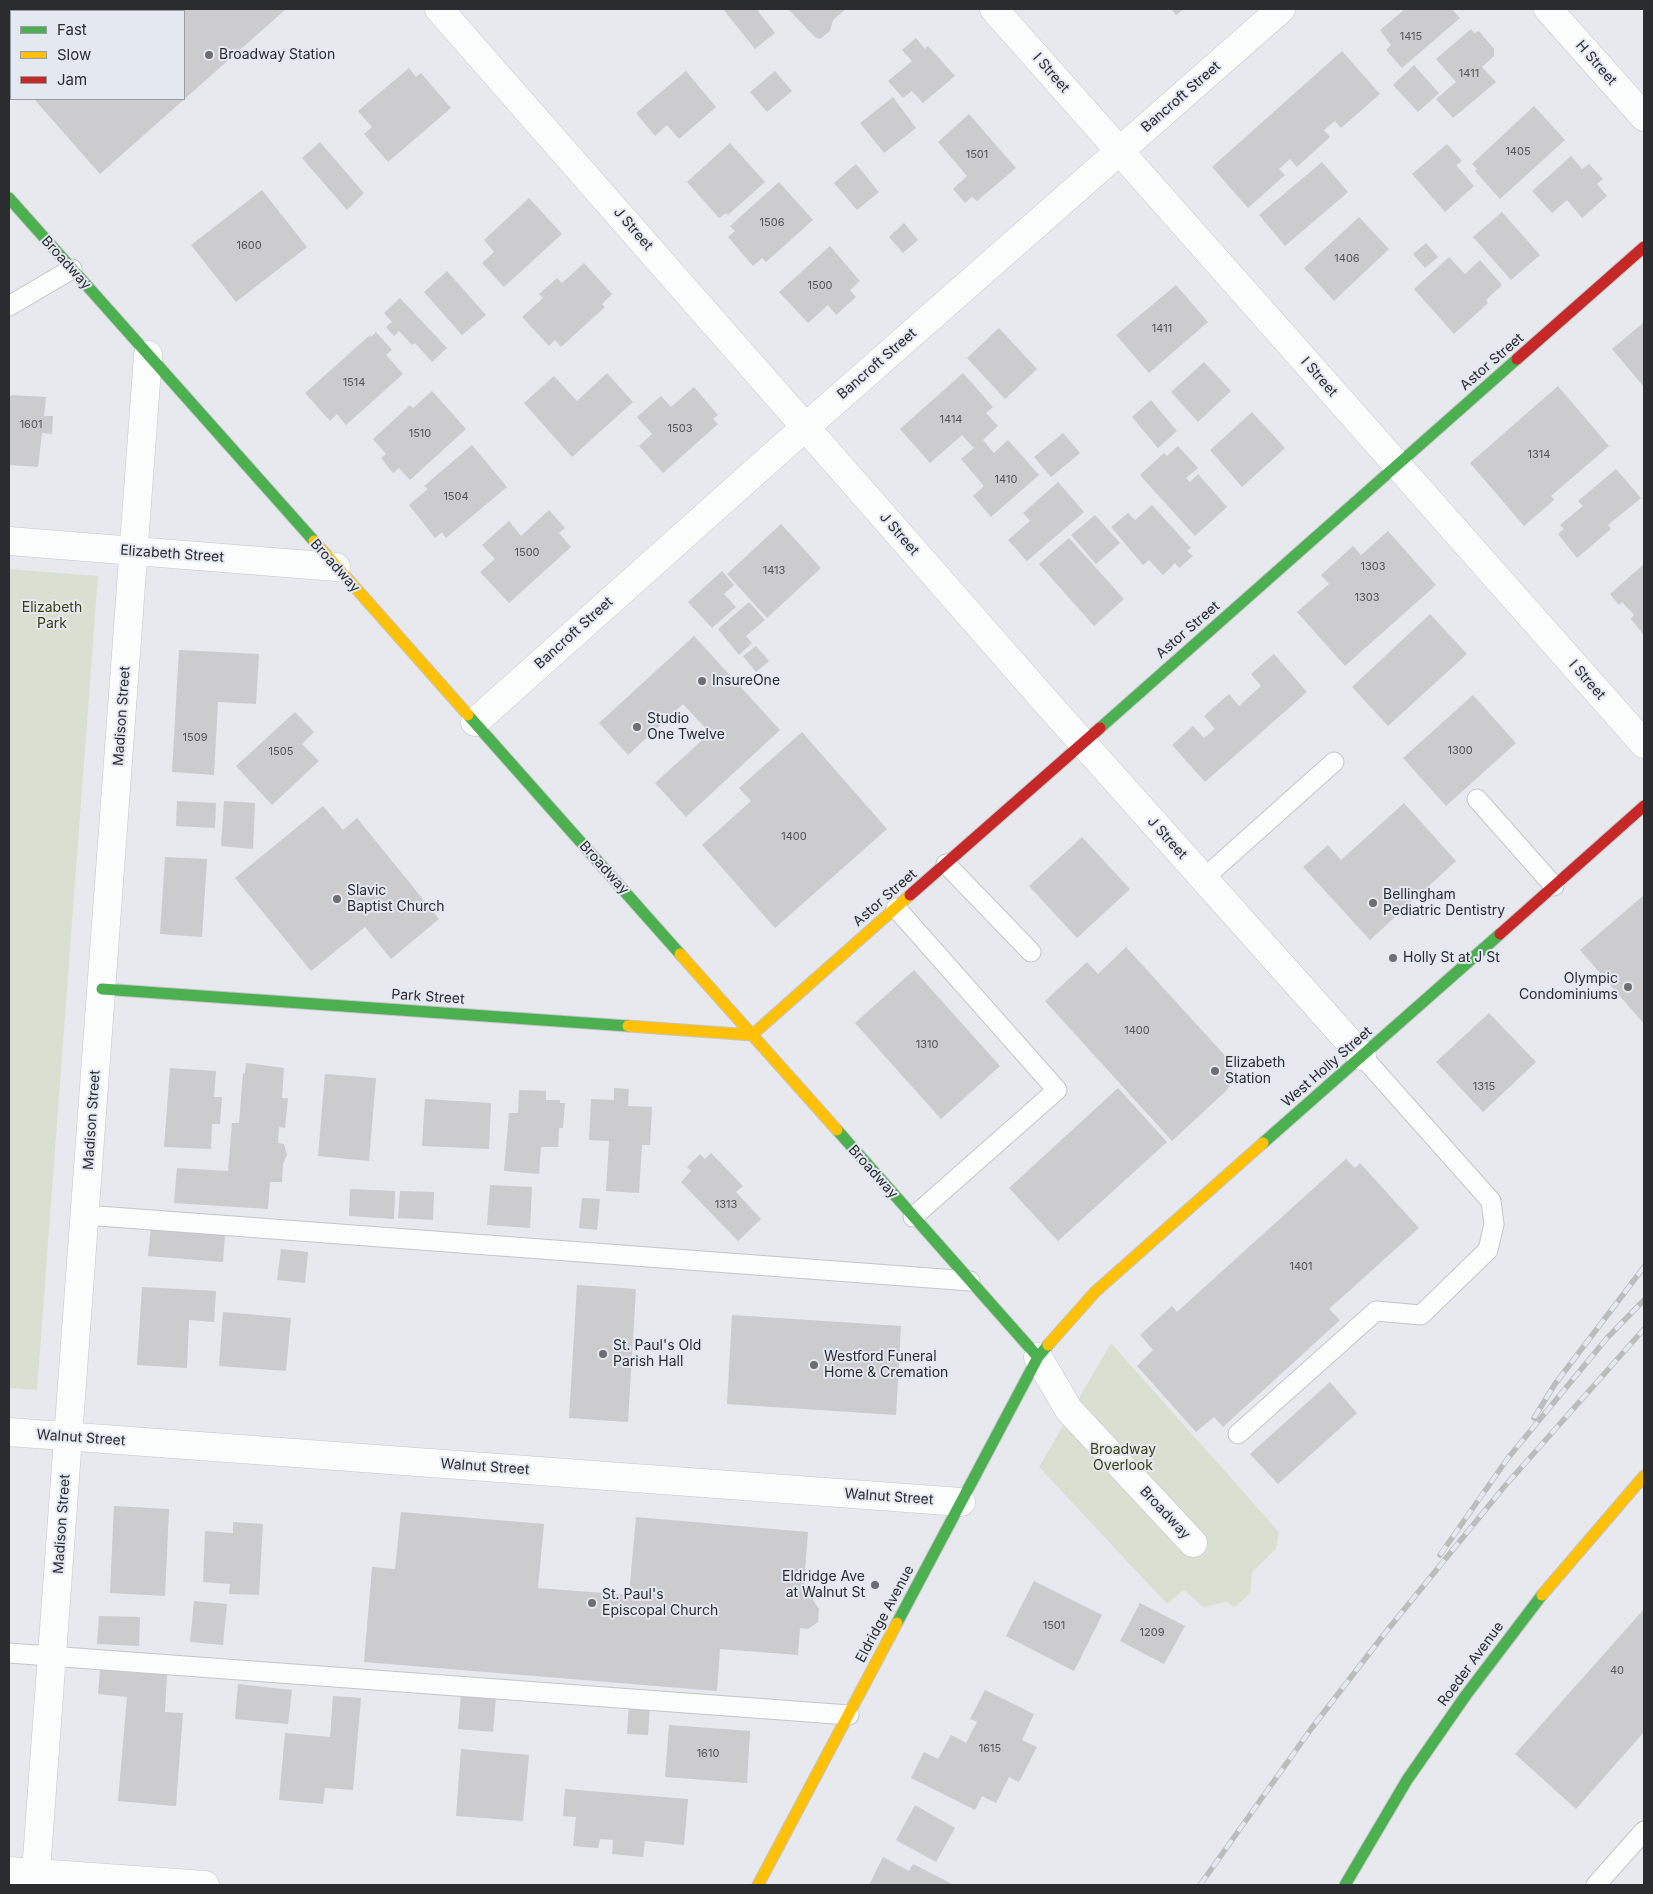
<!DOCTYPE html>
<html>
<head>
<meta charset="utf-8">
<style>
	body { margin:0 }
	#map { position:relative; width:1653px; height:1894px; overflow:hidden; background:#e7e9ee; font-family:Inter,sans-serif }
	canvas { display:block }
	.frame { position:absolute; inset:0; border:10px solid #2b2c30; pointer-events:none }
	.legend { position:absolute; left:10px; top:10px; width:175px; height:90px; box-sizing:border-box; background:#e4e8f1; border:1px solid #9a9da4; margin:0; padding:6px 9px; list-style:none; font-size:15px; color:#2b2c30 }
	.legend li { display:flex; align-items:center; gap:10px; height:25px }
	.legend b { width:25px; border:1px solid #9a9da4 }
</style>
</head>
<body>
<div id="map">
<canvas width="1653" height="1894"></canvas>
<div class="frame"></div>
<ul class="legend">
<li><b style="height:6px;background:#4caf50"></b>Fast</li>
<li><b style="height:6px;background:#ffc107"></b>Slow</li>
<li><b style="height:6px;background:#c62828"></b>Jam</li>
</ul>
</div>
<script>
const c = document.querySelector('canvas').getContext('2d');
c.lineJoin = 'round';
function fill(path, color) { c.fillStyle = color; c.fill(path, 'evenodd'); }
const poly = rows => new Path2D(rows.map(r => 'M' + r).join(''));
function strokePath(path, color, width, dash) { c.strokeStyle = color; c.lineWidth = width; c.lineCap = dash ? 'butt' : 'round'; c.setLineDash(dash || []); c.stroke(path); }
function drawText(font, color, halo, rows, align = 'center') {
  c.font = font + ' Inter,sans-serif'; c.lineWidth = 4; c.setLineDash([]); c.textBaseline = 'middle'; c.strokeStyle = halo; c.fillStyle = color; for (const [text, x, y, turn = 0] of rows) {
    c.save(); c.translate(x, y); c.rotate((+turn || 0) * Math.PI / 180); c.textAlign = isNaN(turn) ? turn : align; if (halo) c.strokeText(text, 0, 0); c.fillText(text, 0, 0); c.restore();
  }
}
fill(poly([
	[9,569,98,576,37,1390,9,1388],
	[1111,1343,1279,1532,1276,1549,1252,1572,1250,1593,1235,1607,1226,1602,1203,1607,1184,1590,1167,1604,1039,1467]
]), '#dae0d1');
fill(poly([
	[95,9,286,9,100,174,34,99,184,99,184,11,92,11],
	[723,9,760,9,758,11,775,33,755,49],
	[788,9,846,9,833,20,830,31,820,39,815,37],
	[1171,9,1184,9,1176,15],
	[1405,9,1452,9,1460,18,1402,68,1386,50,1391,45,1380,30],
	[1471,29,1474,33,1479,31,1494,49,1494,56,1482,67,1496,82,1453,118,1436,99,1456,82,1436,59],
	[916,38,925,49,928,46,955,76,923,103,912,91,903,98,888,81,912,61,902,50],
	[1342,51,1380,94,1341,128,1335,121,1324,130,1330,137,1297,167,1290,159,1279,169,1285,175,1248,208,1212,167],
	[1414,65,1439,93,1418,112,1393,85],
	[409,68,416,77,421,73,451,108,388,162,364,134,372,127,358,111],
	[686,71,716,107,679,139,667,125,655,136,636,113],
	[775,71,792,91,767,112,750,92],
	[893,97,916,128,884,153,860,123],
	[1534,106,1565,140,1500,199,1475,171,1477,169,1472,164],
	[969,114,1016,168,977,201,972,197,965,203,953,189,967,176,938,142],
	[320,142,364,193,347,210,302,158],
	[730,143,765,182,728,215,726,213,719,218,687,182],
	[1447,144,1462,161,1456,165,1474,186,1445,212,1412,174],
	[1571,156,1582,169,1589,164,1603,179,1597,184,1607,196,1582,218,1567,200,1552,213,1532,191],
	[1322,162,1348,192,1285,246,1259,215],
	[856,164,879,192,857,210,834,183],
	[779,182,813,220,766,262,762,258,753,266,728,237,735,231,730,226],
	[262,190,307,247,236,302,191,245],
	[529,198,562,234,504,287,482,263,494,252,484,240],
	[1502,212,1540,255,1511,280,1473,237],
	[1359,217,1389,249,1334,301,1304,268],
	[904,223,918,240,903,253,889,237],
	[1426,243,1438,257,1425,268,1413,254],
	[830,246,860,281,850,290,856,297,836,315,828,305,808,323,779,292],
	[1449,257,1465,274,1480,260,1502,285,1486,300,1488,303,1454,334,1414,289],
	[584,263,612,294,602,304,605,307,561,347,555,340,549,346,522,317,543,298,539,294,557,278,562,283],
	[447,271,486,315,462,335,424,292],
	[1176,285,1208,322,1149,373,1116,335],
	[400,298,447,348,432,362,415,343,412,345,399,331,394,336,386,327,392,322,384,313],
	[1643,323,1644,325,1644,387,1612,349],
	[999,328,1037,369,1005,399,967,358],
	[376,332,392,350,386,355,403,374,346,425,337,414,330,421,305,393,370,335,371,337],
	[1204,362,1231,391,1198,422,1171,392],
	[607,373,633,402,572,457,524,403,554,376,577,401],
	[963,373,993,407,986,413,998,426,983,440,994,453,1008,440,1039,475,991,517,973,496,984,486,961,459,974,448,962,435,930,463,900,429],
	[1558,386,1609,446,1551,496,1554,500,1524,526,1470,463],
	[694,387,718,415,713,419,718,424,663,473,639,446,652,434,637,417,661,396,671,407],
	[432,391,466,429,410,480,399,468,393,473,381,458,386,454,373,439,410,405,413,408],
	[12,395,46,397,44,416,53,416,52,434,42,433,38,467,9,465,9,397],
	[1151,400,1177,431,1158,448,1132,417],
	[1252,412,1285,448,1242,487,1210,450],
	[1063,433,1080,453,1051,477,1034,457],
	[472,445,507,487,446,538,442,532,435,538,409,505,428,489,424,486],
	[1178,446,1198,468,1186,478,1190,482,1198,474,1227,507,1195,536,1140,475,1164,453,1167,456],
	[1616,469,1641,498,1608,525,1611,529,1577,558,1558,534,1564,529,1560,525,1583,506,1578,501],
	[1058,482,1084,512,1027,561,1008,540,1030,521,1023,513],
	[1152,505,1191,548,1187,551,1193,556,1179,568,1175,563,1163,575,1149,560,1143,565,1111,527,1128,513,1135,520],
	[549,510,565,528,559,533,571,547,509,603,480,572,495,559,482,545,509,521,521,536],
	[1095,515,1120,543,1096,564,1071,535],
	[781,524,821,568,767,618,727,574],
	[1388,531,1436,585,1345,666,1297,612,1329,584,1321,575,1353,546,1361,555],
	[1069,538,1124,599,1094,626,1039,564],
	[1644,564,1644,635,1631,619,1634,615,1622,602,1619,605,1610,594],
	[722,571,734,585,724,594,736,607,712,628,688,602],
	[749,602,765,620,746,636,752,643,739,655,718,629],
	[1430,614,1467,654,1388,726,1352,687],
	[694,636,780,730,686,817,655,783,710,733,683,704,628,755,599,723],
	[756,646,769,661,756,672,743,656],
	[179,650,259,654,256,704,218,702,214,775,172,772],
	[1274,654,1307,692,1205,782,1172,745,1193,726,1204,738,1215,729,1204,716,1229,694,1239,706,1261,686,1251,674],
	[1473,695,1516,743,1446,806,1403,758],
	[295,712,314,732,302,744,319,761,272,805,236,766],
	[802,732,887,829,775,928,702,845,751,801,739,788],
	[177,801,216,803,215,828,176,826],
	[224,801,255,803,253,849,221,846],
	[1404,803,1456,861,1370,940,1303,867,1328,845,1341,860],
	[323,806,343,830,357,818,439,919,391,959,365,927,311,971,235,878],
	[1082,837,1130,889,1077,938,1029,886],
	[165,857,207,859,202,937,160,934],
	[1644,895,1644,1024,1580,950],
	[1126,947,1229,1060,1232,1067,1231,1083,1227,1090,1172,1141,1045,1001,1087,962,1098,974],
	[914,970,1000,1066,941,1119,855,1023],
	[1489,1013,1536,1062,1483,1112,1436,1062],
	[246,1063,284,1068,282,1098,288,1098,285,1128,279,1127,278,1143,284,1144,287,1155,283,1164,282,1182,270,1182,268,1209,174,1203,177,1168,228,1171,232,1123,239,1123,243,1073,245,1074],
	[170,1068,216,1071,214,1097,222,1097,220,1124,212,1124,211,1149,164,1147],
	[325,1074,376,1078,369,1161,318,1156],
	[614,1088,629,1089,628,1106,652,1107,650,1145,642,1145,639,1193,606,1191,609,1141,589,1140,591,1099,614,1100],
	[1118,1088,1167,1142,1058,1241,1009,1188],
	[519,1090,546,1091,546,1100,560,1100,560,1103,565,1103,563,1128,559,1128,558,1147,541,1147,539,1174,504,1171,509,1113,518,1113],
	[425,1099,491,1103,489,1149,422,1146],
	[711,1153,743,1186,736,1192,761,1219,738,1241,681,1182,691,1171,687,1167,700,1154,705,1159],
	[1346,1159,1355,1168,1360,1163,1419,1228,1329,1309,1340,1320,1223,1427,1214,1417,1196,1432,1137,1366,1153,1350,1140,1335,1172,1306,1177,1312],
	[490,1185,532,1187,530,1228,487,1225],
	[350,1189,395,1191,394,1219,349,1216],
	[400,1191,434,1192,433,1220,398,1218],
	[582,1198,600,1199,597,1230,579,1228],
	[151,1228,225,1234,223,1262,148,1256],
	[281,1249,308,1252,305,1283,277,1280],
	[577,1285,636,1289,628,1422,569,1418],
	[142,1287,216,1291,214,1322,189,1320,187,1368,137,1365],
	[223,1312,291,1318,286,1371,219,1366],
	[732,1315,901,1326,896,1415,727,1404],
	[1330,1382,1357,1413,1278,1484,1250,1454],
	[114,1506,169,1509,165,1596,110,1593],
	[401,1512,544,1524,538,1588,629,1595,636,1517,808,1532,803,1596,811,1597,819,1609,818,1622,808,1629,800,1628,798,1655,720,1649,717,1691,364,1662,372,1567,395,1569],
	[233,1522,263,1524,259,1595,229,1594,230,1584,203,1582,205,1531,233,1533],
	[1034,1581,1102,1615,1074,1671,1006,1636],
	[194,1601,227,1604,223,1645,190,1642],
	[1140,1603,1185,1626,1164,1664,1120,1641],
	[1644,1609,1644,1732,1576,1809,1515,1754],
	[99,1616,140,1617,139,1646,97,1644],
	[100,1670,167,1675,165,1712,183,1713,176,1806,118,1801,127,1697,98,1694],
	[238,1684,292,1690,288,1724,235,1719],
	[985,1690,1034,1714,1022,1740,1037,1747,1019,1782,1009,1777,996,1803,982,1796,975,1810,911,1778,924,1752,938,1759,951,1735,966,1743,977,1722,970,1719],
	[461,1693,496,1696,493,1732,458,1729],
	[333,1696,361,1698,353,1790,325,1788,323,1804,279,1800,285,1733,330,1737],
	[629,1702,650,1704,648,1735,627,1734],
	[669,1725,750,1731,747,1783,665,1777],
	[461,1749,529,1755,523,1821,456,1816],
	[565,1789,688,1799,684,1845,645,1841,643,1857,612,1854,613,1840,600,1839,598,1848,573,1846,576,1817,563,1816],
	[915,1805,955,1828,936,1862,896,1840],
	[883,1857,909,1871,913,1864,954,1885,869,1885]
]), '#cccbce');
const lane = poly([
	[9,306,72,269],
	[1477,799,1554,886],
	[946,864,1031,952],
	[1203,879,1334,762],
	[896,908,1057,1090,913,1217],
	[85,1215,970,1281],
	[1238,1434,1376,1311,1421,1315,1488,1250,1494,1224,1491,1201,1362,1056],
	[9,1653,849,1715],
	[1596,1885,1644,1831]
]);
const street = poly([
	[439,9,1048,704,1362,1056],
	[994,9,1644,744],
	[1548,9,1644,117],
	[9,541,336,567],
	[475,722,775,454,1281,9],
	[1038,1357,1069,1410,1193,1543],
	[9,1432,961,1502],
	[9,1871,205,1885],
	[35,1885,148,355]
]);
const fast = poly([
	[9,9,10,9],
	[9,198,314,541],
	[468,715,680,954],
	[1100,728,1517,359],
	[102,989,628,1026],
	[837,1130,1038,1357],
	[1263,1143,1500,934],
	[897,1623,1038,1357,1048,1345],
	[1345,1885,1407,1780,1466,1695,1542,1595]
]);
const slow = poly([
	[314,541,468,715],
	[680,954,837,1130],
	[628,1026,752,1035,910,895],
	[1048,1345,1095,1292,1263,1143],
	[1542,1595,1644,1476],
	[758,1885,897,1623]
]);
const jam = poly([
	[1517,359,1644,247],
	[910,895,1100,728],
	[1500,934,1644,806]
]);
strokePath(lane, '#c4c5c9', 21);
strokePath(street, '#c4c5c9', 29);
strokePath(fast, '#c4c5c9', 13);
strokePath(slow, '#c4c5c9', 13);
strokePath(jam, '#c4c5c9', 13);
strokePath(lane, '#fbfcfc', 19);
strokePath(street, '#fbfcfc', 28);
strokePath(fast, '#4caf50', 11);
strokePath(slow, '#ffc107', 11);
strokePath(jam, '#c62828', 11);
const rail = poly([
	[1534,1418,1555,1384,1644,1267],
	[1440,1555,1508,1458,1607,1338,1644,1300],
	[1200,1885,1311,1729,1385,1633,1504,1487,1644,1329]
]);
strokePath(rail, '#bcbcbd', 5.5);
strokePath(rail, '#e4e8f1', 4, [11]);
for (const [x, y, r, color] of [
	[209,55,5,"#6d6e72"],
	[702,681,5,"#6d6e72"],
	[637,727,5,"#6d6e72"],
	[337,899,5,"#6d6e72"],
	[1373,903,5,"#6d6e72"],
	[1393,958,5,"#6d6e72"],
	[1628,987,5,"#6d6e72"],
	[1215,1071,5,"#6d6e72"],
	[603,1354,5,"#6d6e72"],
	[814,1365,5,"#6d6e72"],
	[875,1585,5,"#6d6e72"],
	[592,1603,5,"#6d6e72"]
]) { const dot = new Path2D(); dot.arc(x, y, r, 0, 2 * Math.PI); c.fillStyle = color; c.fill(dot); strokePath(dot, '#e4e8f1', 2); }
drawText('11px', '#535458', null, [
	["1415",1411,37],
	["1411",1469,74],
	["1405",1518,152],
	["1501",977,155],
	["1506",772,223],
	["1600",249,246],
	["1406",1347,259],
	["1500",820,286],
	["1411",1162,329],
	["1514",354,383],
	["1414",951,420],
	["1601",31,425],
	["1503",680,429],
	["1510",420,434],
	["1314",1539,455],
	["1410",1006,480],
	["1504",456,497],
	["1500",527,553],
	["1303",1373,567],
	["1413",774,571],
	["1303",1367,598],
	["1509",195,738],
	["1300",1460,751],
	["1505",281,752],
	["1400",794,837],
	["1400",1137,1031],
	["1310",927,1045],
	["1315",1484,1087],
	["1313",726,1205],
	["1401",1301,1267],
	["1501",1054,1626],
	["1209",1152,1633],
	["40",1617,1671],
	["1615",990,1749],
	["1610",708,1754]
]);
drawText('14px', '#2b2c30', '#e4e8f1', [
	["Broadway Station",219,55],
	["InsureOne",712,681],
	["Studio",647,719],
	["One Twelve",647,735],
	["Slavic",347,891],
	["Baptist Church",347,907],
	["Bellingham",1383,895],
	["Pediatric Dentistry",1383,911],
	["Holly St at J St",1403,958],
	["Olympic",1618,979,"right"],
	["Condominiums",1618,995,"right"],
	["Elizabeth",1225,1063],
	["Station",1225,1079],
	["St. Paul's Old",613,1346],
	["Parish Hall",613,1362],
	["Westford Funeral",824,1357],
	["Home & Cremation",824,1373],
	["Eldridge Ave",865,1577,"right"],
	["at Walnut St",865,1593,"right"],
	["St. Paul's",602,1595],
	["Episcopal Church",602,1611]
], 'left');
drawText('14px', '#2b2c30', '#e4e8f1', [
	["H Street",1596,63,49],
	["I Street",1051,73,49],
	["Bancroft Street",1181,97,-41],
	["J Street",633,229,49],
	["Broadway",66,263,48],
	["Astor Street",1492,362,-41],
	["Bancroft Street",877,364,-41],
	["I Street",1319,377,49],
	["J Street",899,534,49],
	["Elizabeth Street",172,554,4],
	["Broadway",335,566,48],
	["Astor Street",1188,630,-41],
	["Bancroft Street",574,633,-42],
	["I Street",1587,680,49],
	["Madison Street",122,716,-86],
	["J Street",1167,838,48],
	["Broadway",604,868,48],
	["Astor Street",885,898,-41],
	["Park Street",428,997,4],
	["West Holly Street",1327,1067,-41],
	["Madison Street",92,1120,-86],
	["Broadway",873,1172,48],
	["Walnut Street",81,1438,4],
	["Walnut Street",485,1467,4],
	["Walnut Street",889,1497,4],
	["Broadway",1165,1513,47],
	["Madison Street",62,1524,-86],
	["Eldridge Avenue",885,1614,-62],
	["Roeder Avenue",1471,1664,-54]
]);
drawText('14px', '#37420d', '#e4e8f1', [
	["Elizabeth",52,608],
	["Park",52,624],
	["Broadway",1123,1450],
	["Overlook",1123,1466]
]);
</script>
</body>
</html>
